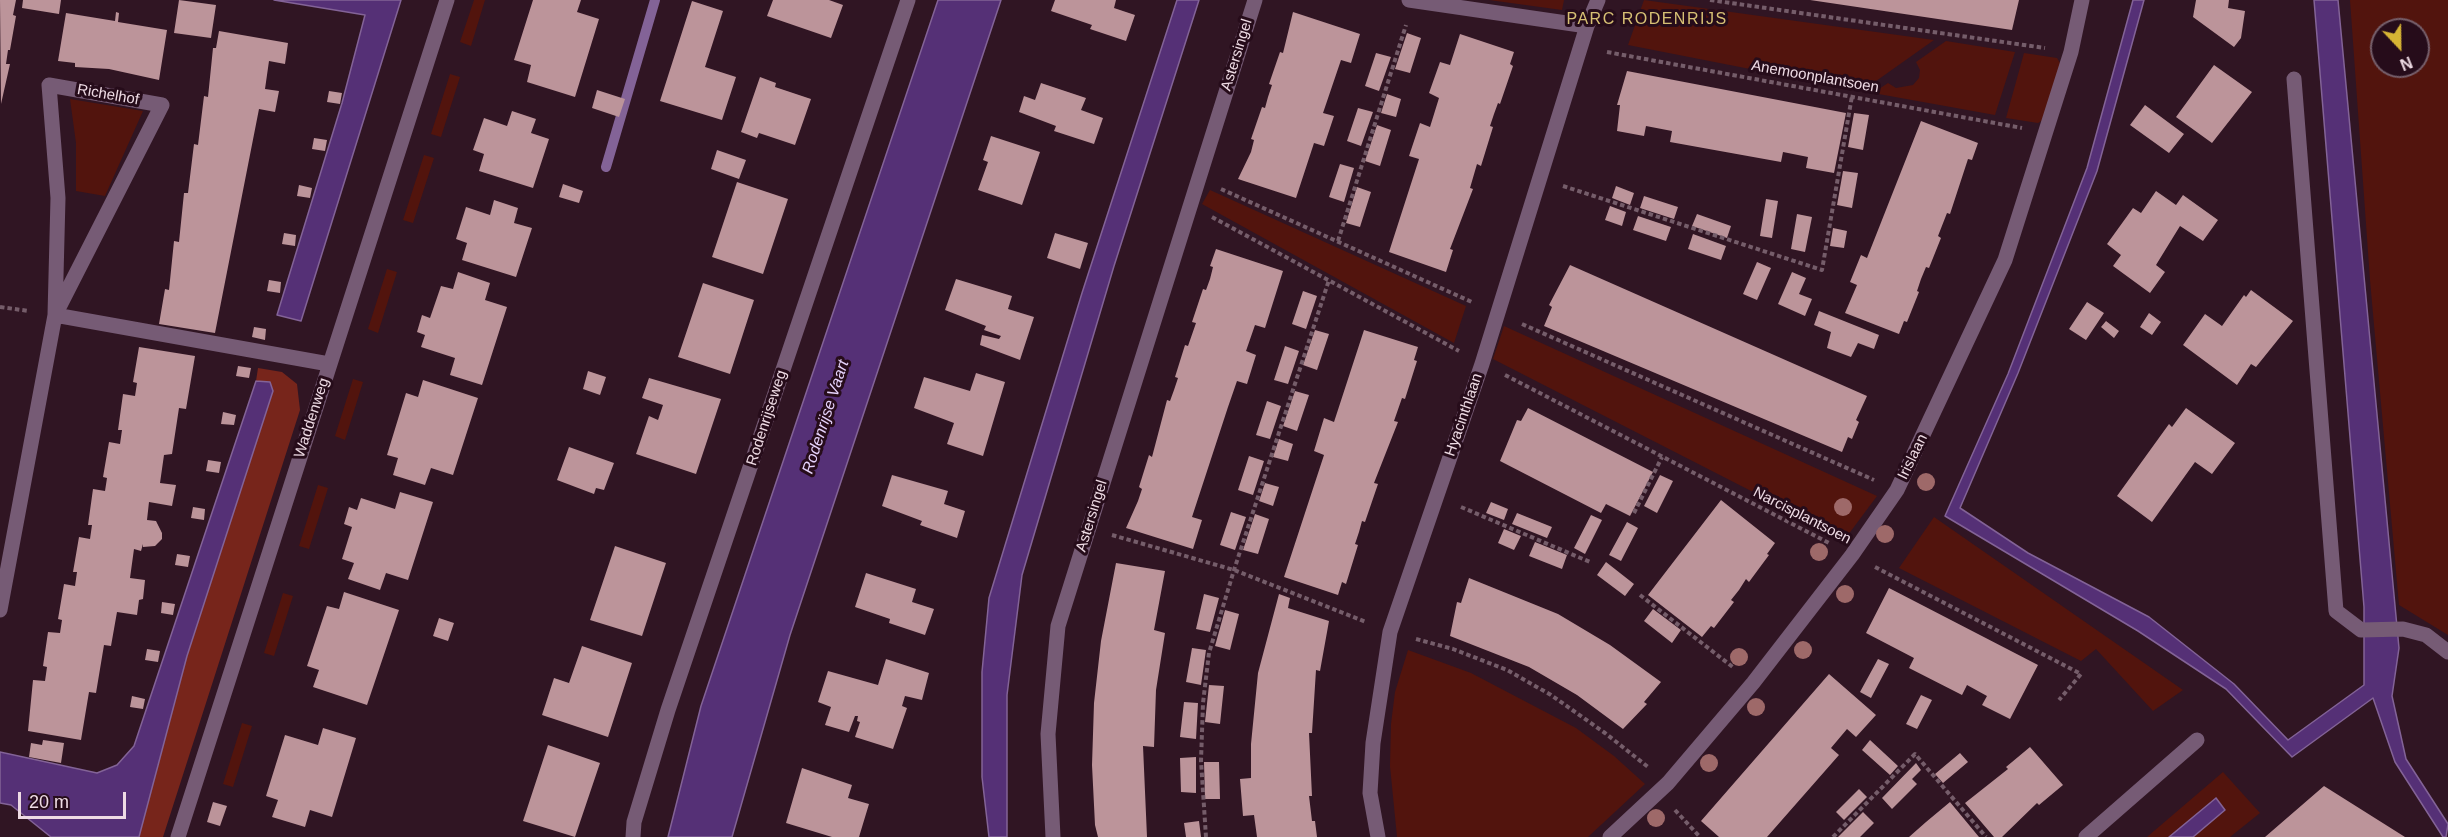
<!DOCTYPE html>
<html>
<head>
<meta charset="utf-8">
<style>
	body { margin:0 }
	#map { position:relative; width:2448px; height:837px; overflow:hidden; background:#301523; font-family:Arial,sans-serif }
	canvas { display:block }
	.north { position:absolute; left:2370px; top:18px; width:60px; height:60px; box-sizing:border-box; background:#260c1a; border:2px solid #765f6b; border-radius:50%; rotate:158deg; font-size:16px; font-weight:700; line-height:24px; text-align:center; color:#eedbe4 }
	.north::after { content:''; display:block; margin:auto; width:21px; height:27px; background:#d7b434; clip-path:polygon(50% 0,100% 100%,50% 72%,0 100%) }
	.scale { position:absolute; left:18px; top:792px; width:108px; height:27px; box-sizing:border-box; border:3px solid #eedbe4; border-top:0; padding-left:8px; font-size:18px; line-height:21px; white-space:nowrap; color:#eedbe4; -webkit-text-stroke:4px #260c1a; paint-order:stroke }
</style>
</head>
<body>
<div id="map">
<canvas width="2448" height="837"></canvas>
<div class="north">N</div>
<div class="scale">20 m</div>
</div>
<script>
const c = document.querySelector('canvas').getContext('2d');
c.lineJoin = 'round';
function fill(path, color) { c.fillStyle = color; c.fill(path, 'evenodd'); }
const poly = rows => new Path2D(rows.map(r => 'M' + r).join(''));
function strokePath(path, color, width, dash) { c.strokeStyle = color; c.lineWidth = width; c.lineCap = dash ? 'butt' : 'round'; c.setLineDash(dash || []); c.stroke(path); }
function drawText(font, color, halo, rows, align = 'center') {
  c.font = font + ' Arial,sans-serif'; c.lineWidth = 6; c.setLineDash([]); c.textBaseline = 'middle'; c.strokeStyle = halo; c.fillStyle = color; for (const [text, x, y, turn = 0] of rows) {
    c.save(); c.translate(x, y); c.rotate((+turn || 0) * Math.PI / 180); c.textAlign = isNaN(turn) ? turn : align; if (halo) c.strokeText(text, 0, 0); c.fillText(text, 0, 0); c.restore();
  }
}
fill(poly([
	[474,0,485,0,471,46,460,42],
	[1489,0,1564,0,1562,10],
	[1644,0,1934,40,1862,91,1628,45],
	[2350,0,2448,0,2448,635,2399,605,2370,280],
	[2382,30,2418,30,2418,66,2382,66],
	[1946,41,2015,52,1995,115,1873,93,1888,83,1896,88,1913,85,1919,78,1920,70,1916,62],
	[2024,53,2057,58,2062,66,2045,119,2038,123,2006,118],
	[450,74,460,77,441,137,431,134],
	[70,99,143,111,105,196,76,191,76,143],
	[424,155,434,158,413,223,403,220],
	[1210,190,1466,306,1454,343,1202,204],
	[387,269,397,272,378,333,368,329],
	[1504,326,1877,496,1845,539,1493,359],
	[353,379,363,382,345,440,335,436],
	[318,485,328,488,309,549,299,546],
	[1934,517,2183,690,2153,711,2096,649,2081,661,1899,568],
	[283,593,293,596,274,656,264,653],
	[1408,650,1471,673,1576,728,1614,756,1645,784,1588,837,1397,837,1390,766,1391,724,1395,692],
	[242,723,252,726,233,787,223,784],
	[2223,772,2260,813,2230,837,2193,837,2224,810,2216,799,2169,837,2147,837]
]), '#52140d');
fill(poly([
	[258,368,282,372,297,384,300,410,163,837,139,837,187,656,270,382,256,381]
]), '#77251b');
const water = poly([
	[274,0,401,0,301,321,277,315,342,103,365,15,274,0],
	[938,0,1001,0,790,635,732,837,668,837,701,706,938,0],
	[1177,0,1199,0,1114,266,1022,575,1007,695,1007,837,989,837,982,777,982,672,989,598,1082,293,1177,0],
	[2133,0,2144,0,2097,171,2018,373,1960,508,2028,553,2149,617,2234,684,2288,740,2364,685,2364,607,2314,0,2338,0,2399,648,2392,696,2406,759,2448,824,2446,837,2443,837,2395,762,2373,698,2292,757,2226,689,2138,631,1945,516,2008,374,2087,168,2133,0],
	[256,381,270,382,273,391,187,656,139,837,51,837,11,805,0,803,0,752,97,773,117,765,134,746,256,381],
	[2216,798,2225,810,2193,837,2169,837,2216,798]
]);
fill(water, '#553076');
strokePath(water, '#836397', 1.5);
strokePath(poly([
	[606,167,655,0]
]), '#836397', 10);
fill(poly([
	[0,0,16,0,13,15,16,16,10,50,8,50,6,64,10,64,1,104],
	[23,0,61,0,59,14,22,8],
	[179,0,216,5,211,38,174,33],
	[533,0,581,0,577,12,599,19,575,97,527,82,531,65,514,60],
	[773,0,829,0,843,5,831,38,767,16],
	[1055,0,1116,0,1114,8,1135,15,1126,41,1090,29,1092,25,1051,11],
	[1810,0,2019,0,2012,30],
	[2196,0,2229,0,2228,8,2245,11,2241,38,2234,47,2193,17],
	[692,1,723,11,705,67,736,77,722,120,660,101],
	[116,12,119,13,118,22,167,30,159,80,109,69,75,67,75,63,58,61,66,13,115,21],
	[1293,12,1360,34,1351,63,1341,60,1323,113,1334,116,1324,146,1314,143,1296,198,1238,179,1251,152,1254,140,1251,139,1262,107,1265,108,1268,97,1272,85,1269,84,1280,52,1283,53],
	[219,31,288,43,285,64,269,61,265,89,279,91,275,112,259,109,215,333,159,324,165,289,169,290,174,241,179,242,184,193,188,193,194,144,198,145,204,96,208,97,213,48,216,48],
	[1407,33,1421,38,1410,73,1395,69],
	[1460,34,1514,52,1510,64,1513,66,1500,104,1498,103,1494,114,1490,126,1493,127,1481,166,1477,164,1470,188,1473,189,1450,249,1453,250,1446,272,1389,252,1419,159,1409,156,1420,123,1430,127,1439,98,1429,93,1440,62,1450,65],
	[1376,53,1391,57,1379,91,1365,86],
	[2214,65,2252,92,2212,143,2176,117],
	[1627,71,1846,113,1834,173,1806,168,1808,157,1783,152,1781,162,1670,142,1672,131,1646,126,1644,136,1617,131,1620,105,1617,105],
	[760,77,776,83,775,87,811,99,795,145,759,133,757,138,741,132],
	[1041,83,1086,98,1081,110,1103,118,1094,144,1054,131,1056,126,1019,112,1024,96,1035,100],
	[597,90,625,99,619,117,592,108],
	[329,91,342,93,340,104,327,102],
	[1387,94,1401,99,1396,117,1381,113],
	[2145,105,2184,134,2169,153,2130,125],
	[1358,108,1373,112,1361,146,1347,141],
	[512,111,536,119,531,133,549,139,533,188,479,171,484,154,473,150,484,118,507,126],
	[1854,113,1869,115,1863,150,1848,147],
	[1921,121,1978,143,1972,160,1968,159,1950,214,1947,213,1938,236,1941,238,1929,268,1926,267,1921,279,1917,291,1919,292,1907,322,1904,321,1899,334,1845,313,1857,285,1850,282,1861,255,1867,258],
	[1377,125,1391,130,1380,166,1365,161],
	[991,136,1040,152,1022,205,978,190,988,162,983,160],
	[314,138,327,140,325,151,312,149],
	[717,150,746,160,739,179,711,169],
	[1340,164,1354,168,1344,202,1329,197],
	[1843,171,1858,173,1852,208,1837,205],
	[737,182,788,199,763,274,712,257],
	[563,184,583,191,579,203,559,197],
	[299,185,312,188,310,198,297,196],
	[1616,186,1634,193,1630,205,1612,198],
	[1357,187,1371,192,1360,227,1346,223],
	[2156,191,2176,205,2183,195,2218,220,2203,241,2180,226,2156,265,2165,272,2150,293,2113,266,2121,255,2107,244,2133,208,2141,213],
	[1644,196,1678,207,1674,219,1640,208],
	[1766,199,1778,201,1772,238,1760,236],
	[494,200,518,208,514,223,532,228,516,277,462,260,467,243,456,239,466,207,490,215],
	[1610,206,1626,212,1622,226,1605,220],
	[1697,214,1731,226,1727,238,1692,226],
	[1797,214,1812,217,1805,252,1791,249],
	[1638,216,1671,227,1666,241,1633,230],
	[1833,228,1847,231,1844,248,1830,246],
	[284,233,296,235,295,246,282,244],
	[1055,233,1088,243,1080,269,1047,258],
	[1693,234,1726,246,1721,260,1688,249],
	[1216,249,1283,271,1265,328,1255,325,1246,351,1256,355,1247,384,1237,381,1228,407,1192,517,1202,520,1193,549,1126,528,1138,501,1142,489,1139,487,1149,455,1152,457,1167,400,1170,401,1174,390,1178,378,1175,377,1185,345,1188,346,1196,323,1192,322,1203,289,1206,290,1210,279,1213,267,1210,266],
	[1757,262,1771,268,1757,300,1743,294],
	[1570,265,1867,396,1856,420,1859,422,1852,439,1848,437,1842,452,1544,326,1552,307,1549,305],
	[458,272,490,283,485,300,507,307,482,385,450,375,455,358,421,347,425,335,417,332,422,315,430,318,441,286,453,289],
	[1792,272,1806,278,1799,294,1812,299,1805,316,1778,304],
	[956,279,1012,296,1008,309,1034,317,1020,360,980,345,982,335,999,339,1001,336,984,330,986,326,945,310],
	[269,280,281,282,280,293,267,291],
	[703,283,754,300,730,374,678,357],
	[2251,290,2293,321,2256,367,2251,364,2237,385,2183,345,2205,314,2222,326,2244,295,2246,297],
	[1303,291,1317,296,1306,329,1292,324],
	[2087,302,2104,313,2086,340,2069,329],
	[1819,311,1879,335,1874,349,1858,343,1851,357,1827,348,1831,332,1814,325],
	[2149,313,2161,322,2152,335,2140,327],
	[2106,321,2119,331,2114,338,2101,327],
	[254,327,266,329,265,340,252,337],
	[1315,330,1329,334,1317,370,1303,365],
	[1364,330,1418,347,1414,360,1417,361,1405,399,1402,398,1394,421,1398,422,1374,483,1378,484,1365,522,1362,521,1359,532,1355,544,1358,545,1346,584,1342,582,1338,595,1284,577,1324,455,1314,451,1324,418,1334,422],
	[1285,346,1299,351,1288,384,1274,380],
	[139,347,195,356,186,409,179,408,172,454,164,455,160,483,176,485,172,506,149,502,147,520,156,521,162,533,162,539,155,546,143,547,143,544,141,551,134,549,130,578,145,580,143,599,139,600,137,615,117,612,111,646,104,645,96,693,89,692,81,740,28,731,33,680,45,681,47,667,43,666,48,632,60,633,62,620,58,619,64,584,75,586,77,572,73,572,79,537,90,539,92,525,88,525,93,489,105,491,107,478,103,477,109,442,120,444,122,430,118,430,123,394,135,396,137,383,133,382],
	[238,366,251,368,249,378,236,376],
	[588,371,606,377,600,395,583,389],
	[976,373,1005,382,983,456,947,444,954,423,914,408,924,377,970,391],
	[649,378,721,399,696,474,636,454,649,416,658,420,663,405,642,398],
	[423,380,478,398,453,475,431,468,425,485,393,475,398,458,387,455,406,393,418,397],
	[1295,391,1309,395,1297,431,1283,426],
	[1267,401,1281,406,1270,439,1256,435],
	[1528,408,1653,472,1630,516,1606,504,1601,513,1500,461,1517,420,1521,421],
	[2186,408,2235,443,2212,474,2195,462,2152,522,2117,496,2169,424,2172,427],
	[223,412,236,415,234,425,221,424],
	[1279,439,1293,444,1288,461,1273,457],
	[569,447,614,463,604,490,596,488,594,494,557,480],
	[1249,456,1264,461,1253,495,1238,490],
	[208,460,221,462,219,473,206,471],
	[892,475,948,491,944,504,965,511,957,538,920,525,922,521,882,506],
	[1660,475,1673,481,1657,513,1644,506],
	[1265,483,1279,487,1273,506,1259,501],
	[400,492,433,502,408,580,386,573,380,590,348,579,354,563,342,559,352,527,344,524,349,507,357,510,361,498,395,509],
	[1721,500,1775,543,1767,554,1769,555,1749,582,1746,579,1739,590,1731,600,1734,602,1714,628,1711,626,1702,637,1648,595],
	[1491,502,1508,509,1504,520,1486,513],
	[193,507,205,509,204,520,191,518],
	[1231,512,1246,517,1235,550,1220,545],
	[1517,513,1552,527,1547,538,1512,524],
	[1255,514,1269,519,1258,554,1243,550],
	[1591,515,1602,520,1585,554,1574,548],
	[1627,522,1638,528,1621,561,1609,555],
	[1504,529,1521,536,1514,550,1498,543],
	[1535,542,1567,555,1562,569,1529,556],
	[615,546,666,563,642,636,590,620],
	[177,554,190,556,188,567,175,565],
	[1606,562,1634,584,1625,596,1597,575],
	[1116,563,1165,571,1154,630,1165,633,1156,690,1154,747,1143,746,1147,837,1098,837,1095,825,1092,765,1094,703,1101,641],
	[866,573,916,589,912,602,934,609,925,635,889,623,890,619,855,607],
	[1469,578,1558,614,1610,645,1661,682,1644,702,1647,704,1623,729,1577,695,1529,667,1450,636,1457,602,1461,603],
	[1889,588,2038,665,2010,719,1982,705,1987,696,1967,685,1962,695,1909,668,1914,658,1866,633],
	[344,592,399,610,367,705,313,687,319,670,307,666,327,606,339,609],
	[1204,594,1219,598,1210,632,1196,629],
	[1279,594,1290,598,1288,608,1329,621,1320,671,1316,670,1312,733,1309,733,1312,796,1309,796,1312,821,1315,821,1317,837,1257,837,1254,815,1243,816,1240,779,1251,778,1251,744,1258,673],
	[162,602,175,604,173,615,161,613],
	[1653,609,1681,630,1672,643,1644,621],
	[1225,610,1239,614,1230,650,1215,646],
	[439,618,454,623,448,641,433,636],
	[582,646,632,663,608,737,542,715,554,678,569,683],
	[1192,648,1206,650,1201,685,1186,682],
	[147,649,160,651,158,662,145,660],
	[886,659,929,673,922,700,905,696,902,706,907,708,893,749,855,737,860,722,857,721,858,716,855,716,849,732,825,725,831,707,818,702,828,671,878,685],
	[1878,659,1889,664,1871,698,1860,692],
	[1829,674,1876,715,1856,737,1847,729,1831,748,1839,755,1767,837,1719,837,1701,821],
	[1209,685,1224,686,1220,724,1205,722],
	[1921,695,1932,700,1917,729,1906,724],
	[132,696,145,699,143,709,130,707],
	[1184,702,1198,703,1196,739,1180,737],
	[323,728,356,738,332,817,310,810,305,827,272,817,278,800,266,796,285,735,318,745],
	[43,740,64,743,61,763,29,757,31,743,42,745],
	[1870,740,1898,766,1890,775,1862,750],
	[548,745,600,763,575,837,523,821],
	[2030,747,2063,785,2039,805,2037,803,2002,837,1994,837,1965,803,2008,769,2006,767],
	[1960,753,1968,762,1943,783,1935,774],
	[1196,757,1196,793,1181,792,1180,758],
	[1204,762,1219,762,1220,799,1205,799],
	[1916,763,1921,770,1912,779,1917,784,1892,809,1882,798],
	[802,768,852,785,848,798,869,804,859,837,832,837,786,823],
	[2324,786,2405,837,2265,837],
	[1859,789,1867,797,1844,820,1836,812],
	[213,802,227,806,220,826,207,822],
	[1950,802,1979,837,1909,837,1926,822],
	[1863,812,1874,823,1860,837,1838,837],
	[1199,821,1201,837,1186,837,1184,823]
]), '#bc949a');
strokePath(poly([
	[1710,0,2045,48],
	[1607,52,2022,128],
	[1563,186,1822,270,1852,96],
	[1221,189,1474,303],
	[1212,217,1459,351],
	[1338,241,1406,25],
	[0,307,29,311],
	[1522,324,1874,480],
	[1505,375,1829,543],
	[1461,507,1590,562],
	[1634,513,1662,457],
	[1112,535,1234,570,1366,622],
	[1875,567,2081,674,2059,700],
	[1640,595,1734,668],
	[1416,639,1453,649,1507,670,1551,695,1605,733,1648,767],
	[1675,810,1700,837],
	[1206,837,1201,761,1203,703,1209,653,1234,570,1329,280],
	[1833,837,1915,754,1986,837]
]), '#755d6a', 4, [4.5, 3]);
strokePath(poly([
	[2294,79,2336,611,2361,630,2403,629,2426,635,2448,652]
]), '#765b75', 15);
strokePath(poly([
	[1409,0,1587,26],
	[0,610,55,315,58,198,49,85,162,105,55,315,329,364],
	[178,837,447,0],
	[633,837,634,822,668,710,908,0],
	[1053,837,1048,734,1058,626,1255,0],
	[1378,837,1370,793,1373,743,1390,632,1482,364,1587,26,1598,0],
	[1610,837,1668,783,1753,683,1852,555,1897,490,2005,260,2071,52,2082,0],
	[2086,837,2197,740]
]), '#765b75', 15);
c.fillStyle = '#9e6969';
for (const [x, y] of [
	[1926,482],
	[1843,507],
	[1885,534],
	[1819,552],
	[1845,594],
	[1803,650],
	[1739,657],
	[1756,707],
	[1709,763],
	[1656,818]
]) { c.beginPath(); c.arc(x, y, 9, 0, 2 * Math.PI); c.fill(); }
drawText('15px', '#eedbe4', '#260c1a', [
	["Astersingel",1237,55,-73],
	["Anemoonplantsoen",1815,77,10],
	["Richelhof",108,95,10],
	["Hyacinthlaan",1464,415,-71],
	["Waddenweg",312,418,-72],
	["Rodenrijseweg",767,418,-72],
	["Irislaan",1913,457,-64],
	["Astersingel",1092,516,-73],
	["Narcisplantsoen",1802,516,27]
]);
c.letterSpacing = '1.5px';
drawText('16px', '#d7c074', '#260c1a', [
	["PARC RODENRIJS",1647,20]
]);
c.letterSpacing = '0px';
drawText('italic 16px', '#e6d3fc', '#260c1a', [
	["Rodenrijse Vaart",826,417,-72]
]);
</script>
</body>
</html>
